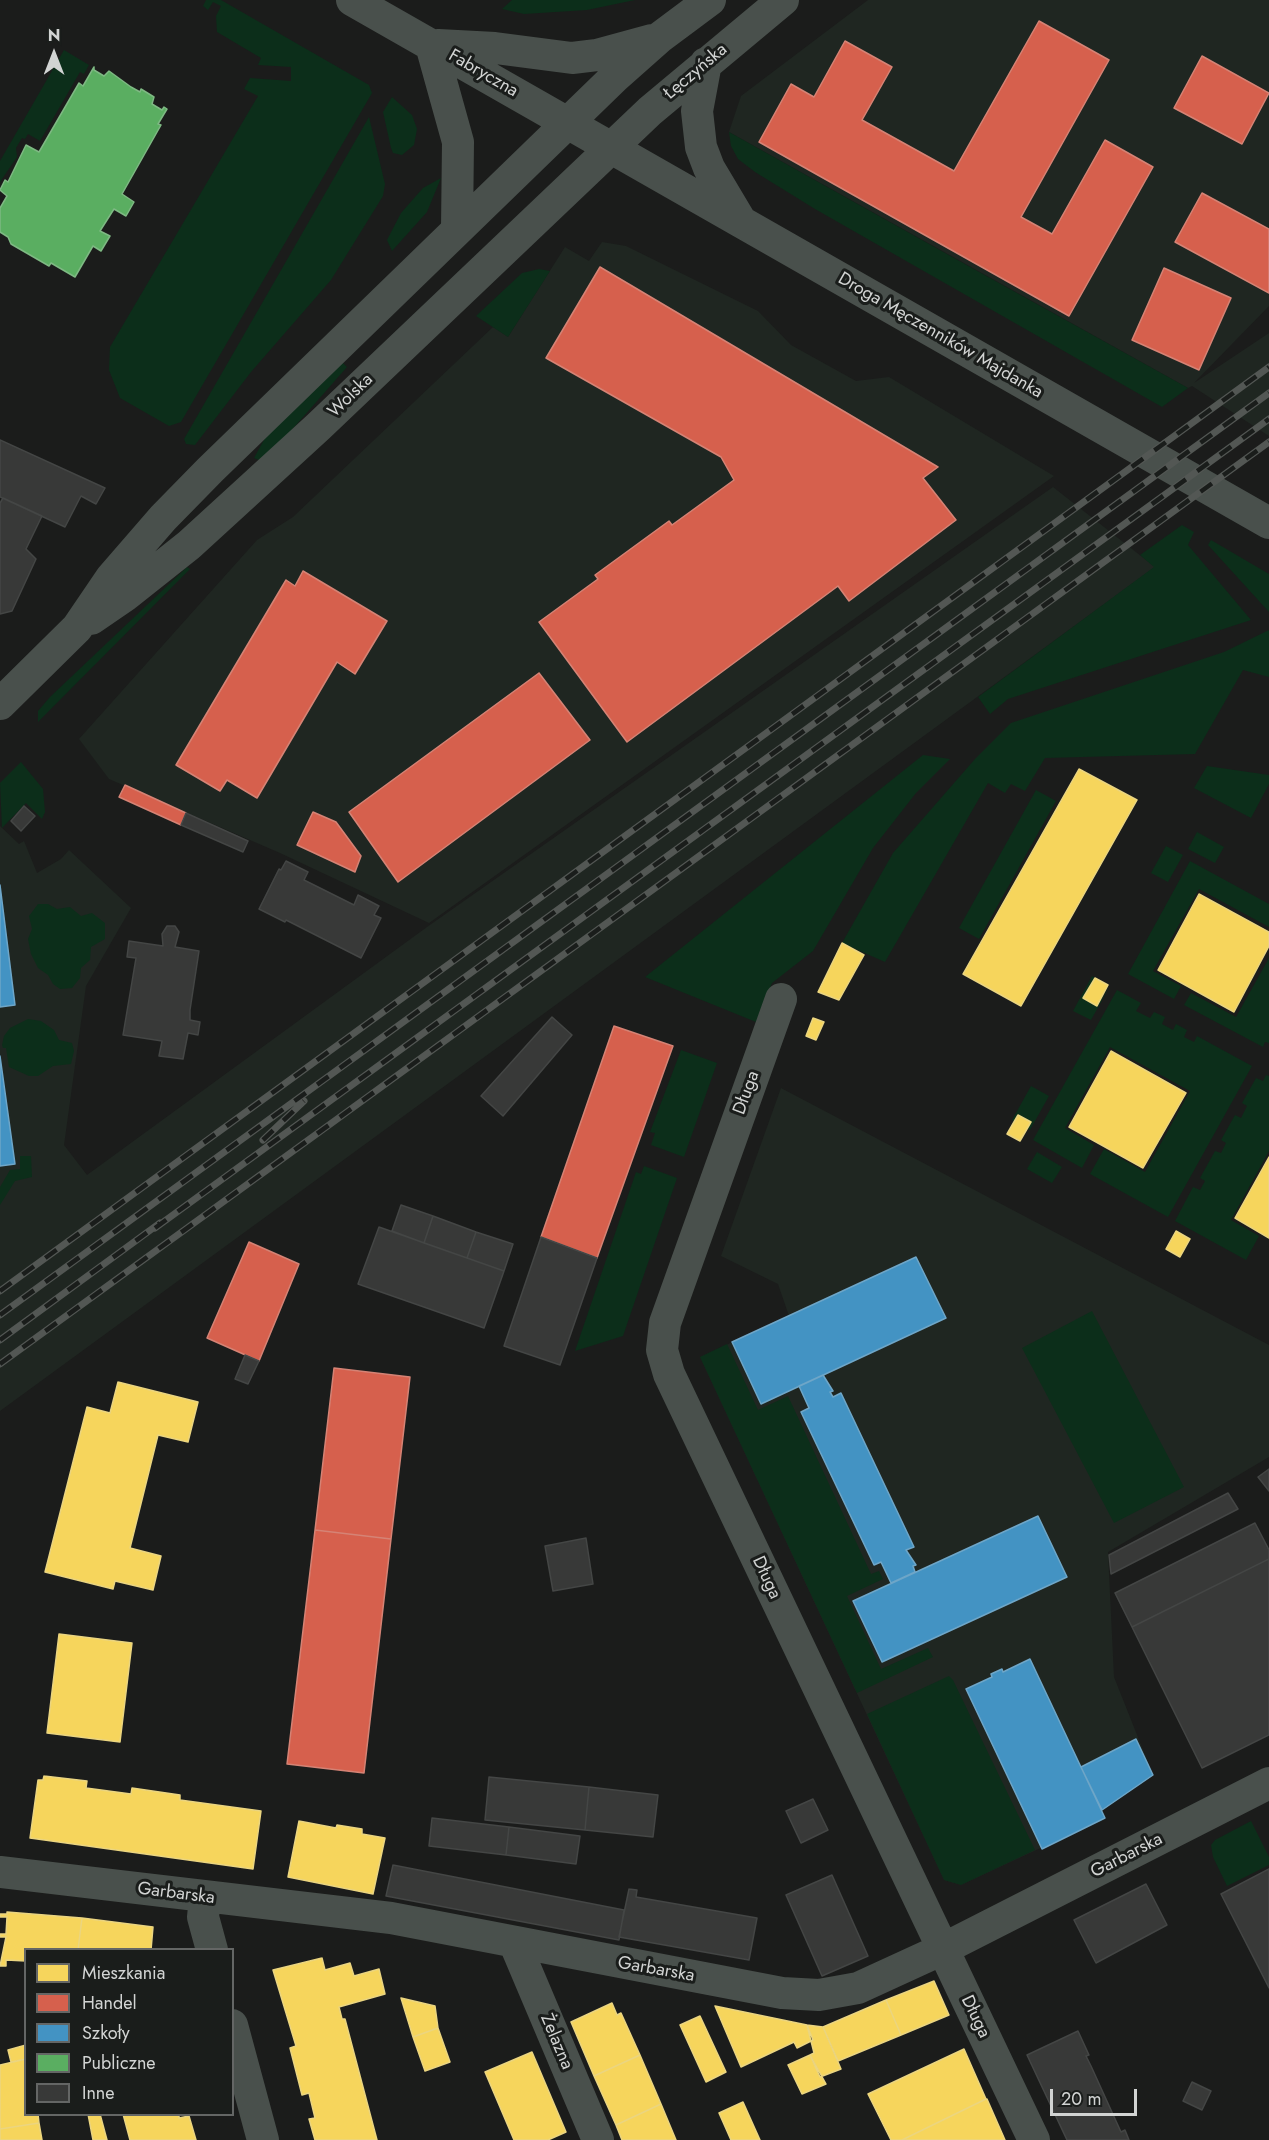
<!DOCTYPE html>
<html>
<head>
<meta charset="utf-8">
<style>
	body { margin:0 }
	#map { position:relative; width:1269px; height:2140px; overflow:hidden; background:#1b1c1b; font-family:Jost,sans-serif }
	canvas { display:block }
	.legend { position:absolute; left:24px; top:1948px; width:210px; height:168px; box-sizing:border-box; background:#1a1d1b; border:2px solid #646665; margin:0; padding:8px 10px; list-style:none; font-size:18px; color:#d2d4d3 }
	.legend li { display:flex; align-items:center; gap:12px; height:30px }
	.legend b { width:30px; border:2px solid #646665 }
	.north { position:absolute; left:24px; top:24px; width:60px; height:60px; -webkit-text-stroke:4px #1a1d1b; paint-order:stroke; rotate:0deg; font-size:16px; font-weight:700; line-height:24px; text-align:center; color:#d2d4d3 }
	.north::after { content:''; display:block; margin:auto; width:21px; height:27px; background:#d2d4d3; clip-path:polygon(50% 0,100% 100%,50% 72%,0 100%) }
	.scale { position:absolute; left:1050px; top:2089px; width:87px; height:27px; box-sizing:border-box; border:3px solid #d2d4d3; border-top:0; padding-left:8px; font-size:18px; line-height:21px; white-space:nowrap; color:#d2d4d3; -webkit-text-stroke:4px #1a1d1b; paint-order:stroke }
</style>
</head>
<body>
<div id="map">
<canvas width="1269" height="2140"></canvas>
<ul class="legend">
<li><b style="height:16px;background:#f6d55c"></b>Mieszkania</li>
<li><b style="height:16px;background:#d6604d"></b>Handel</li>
<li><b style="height:16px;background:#4393c3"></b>Szkoły</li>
<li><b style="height:16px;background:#5aae61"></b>Publiczne</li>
<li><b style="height:16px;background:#383938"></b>Inne</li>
</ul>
<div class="north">N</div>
<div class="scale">20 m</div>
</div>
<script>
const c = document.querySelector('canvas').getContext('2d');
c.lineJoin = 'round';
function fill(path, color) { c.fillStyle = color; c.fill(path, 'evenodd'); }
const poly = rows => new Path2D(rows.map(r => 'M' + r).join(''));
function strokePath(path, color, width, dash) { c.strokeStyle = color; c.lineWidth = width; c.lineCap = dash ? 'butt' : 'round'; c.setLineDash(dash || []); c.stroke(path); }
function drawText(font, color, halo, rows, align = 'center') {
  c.font = font + ' Jost,sans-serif'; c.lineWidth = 6; c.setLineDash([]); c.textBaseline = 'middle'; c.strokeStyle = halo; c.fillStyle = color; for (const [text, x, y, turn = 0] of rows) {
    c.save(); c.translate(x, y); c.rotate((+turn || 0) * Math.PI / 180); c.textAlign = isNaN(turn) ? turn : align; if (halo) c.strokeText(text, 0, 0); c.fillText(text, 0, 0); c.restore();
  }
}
fill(poly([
	[868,0,1269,0,1269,306,1194,383,1269,333,1269,436,1192,386,1188,388,729,132,741,96],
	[602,242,626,246,758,311,791,345,856,381,889,377,1054,476,429,923,280,853,109,779,79,739,257,540,293,517,493,327,508,337,565,247,589,261],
	[1053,487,1155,567,0,1411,0,826,19,844,24,841,37,873,61,859,69,850,131,908,86,986,64,1145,87,1175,427,927],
	[781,1088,1269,1345,1269,1457,1108,1552,1114,1677,1153,1775,1102,1810,1105,1818,961,1885,944,1880,700,1357,789,1316,778,1284,721,1256]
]), '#1f2621');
fill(poly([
	[206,0,221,0,369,85,372,93,181,422,169,426,120,398,109,370,110,347,258,96,244,89,250,78,291,81,291,67,258,65,261,58,217,32,216,16,221,6,213,2,208,10,203,6],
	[512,0,635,0,587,10,524,14,502,9],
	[64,50,89,65,84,74,80,72,40,141,28,134,25,139,22,138,16,148,17,157,0,182,0,161],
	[392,97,412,115,417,129,414,145,402,155,393,153,391,148,383,112],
	[369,117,385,184,383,196,331,280,251,372,195,445,186,444,184,439],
	[729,132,972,268,1188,388,1162,407,815,209,755,172,738,159,731,146],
	[441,178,427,212,392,251,387,240,401,213,423,188],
	[539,269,550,271,508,337,476,316,522,273],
	[342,362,347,367,289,433,264,457,259,460,254,458,265,438],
	[1182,525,1194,532,1188,545,1251,620,1008,699,990,714,978,697,1154,567,1140,555],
	[1211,540,1269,574,1269,612,1208,545],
	[187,567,190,569,38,722,38,711,50,697],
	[1269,630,1269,677,1243,670,1195,754,1045,758,1025,791,1011,784,1005,793,988,783,885,962,842,943,893,853,975,759,1011,723,1224,652],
	[923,755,950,759,916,793,873,848,813,951,772,983,756,1022,645,977],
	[21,762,43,789,45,812,42,819,26,803,2,828,0,783],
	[1207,766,1269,775,1269,784,1251,818,1194,788],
	[1036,790,1056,801,979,939,959,928],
	[1197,832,1224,847,1215,863,1188,849],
	[1166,846,1183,855,1168,882,1151,873],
	[1190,861,1269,904,1269,927,1199,889,1153,971,1181,986,1174,999,1128,974],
	[38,904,48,904,57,909,70,907,81,916,92,913,105,923,105,939,91,947,90,960,81,968,80,978,72,988,60,989,53,984,48,975,38,968,31,954,28,939,32,929,29,916],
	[1269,958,1269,1043,1265,1042,1263,1047,1184,1005,1191,993,1236,1017],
	[1092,976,1095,978,1083,998,1097,1006,1110,986,1091,1020,1073,1011],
	[1117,990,1141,1003,1136,1011,1150,1018,1154,1012,1165,1017,1162,1024,1173,1030,1176,1024,1187,1030,1184,1037,1194,1042,1197,1036,1252,1066,1168,1217,1090,1174,1104,1149,1145,1172,1190,1091,1110,1047,1065,1128,1094,1145,1082,1168,1033,1140],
	[28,1019,41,1021,54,1030,59,1040,72,1043,74,1051,71,1064,53,1066,38,1076,29,1076,9,1067,6,1048,3,1048,2,1045,4,1036,10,1028],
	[681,1050,717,1063,684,1157,651,1145,655,1133,650,1132],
	[1266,1075,1269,1076,1269,1151,1231,1220,1259,1236,1246,1260,1175,1221,1193,1187,1200,1190,1205,1181,1200,1178,1215,1151,1221,1153,1226,1143,1221,1140,1235,1115,1241,1118,1247,1106,1242,1103,1256,1078,1263,1081],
	[1031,1086,1049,1096,1030,1130,1012,1120],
	[1037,1152,1062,1167,1052,1183,1027,1169],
	[20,1156,31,1156,32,1177,15,1181,0,1205,0,1187,10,1170,20,1169],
	[644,1166,677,1178,623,1336,575,1351,636,1172,641,1174],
	[1092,1311,1184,1487,1114,1523,1022,1348],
	[727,1344,758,1410,788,1396,871,1574,879,1571,883,1579,847,1596,881,1669,928,1648,933,1657,857,1693,700,1357],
	[949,1676,953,1680,1035,1850,961,1885,944,1880,867,1714],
	[1251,1821,1269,1857,1269,1865,1227,1886,1213,1857,1211,1845,1215,1840]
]), '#0c2e1a');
const homes = poly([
	[1079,769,1137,800,1021,1006,963,974,1079,769],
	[1199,894,1269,932,1269,946,1234,1012,1158,970,1199,894],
	[842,943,864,955,839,1000,818,992,842,943],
	[1095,978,1108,985,1097,1006,1083,998,1095,978],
	[813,1018,824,1022,816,1040,806,1036,813,1018],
	[1111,1051,1186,1093,1143,1168,1069,1127,1111,1051],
	[1018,1115,1031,1122,1020,1141,1007,1134,1018,1115],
	[1269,1157,1269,1238,1235,1218,1269,1157],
	[1176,1231,1190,1239,1180,1257,1166,1249,1176,1231],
	[118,1382,198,1402,188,1442,158,1435,130,1548,161,1556,153,1590,115,1581,113,1589,45,1572,87,1407,110,1413,118,1382],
	[59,1634,132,1643,120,1742,47,1733,59,1634],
	[44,1776,87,1781,86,1788,131,1794,132,1788,180,1795,180,1800,261,1811,253,1869,30,1838,38,1780,43,1780,44,1776],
	[299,1821,336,1828,337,1825,362,1829,362,1834,385,1838,373,1894,288,1877,299,1821],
	[7,1912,82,1918,78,1950,26,1950,26,1961,6,1960,6,1966,0,1966,6,1937,0,1937,0,1934,6,1934,7,1917,0,1917,0,1914,7,1914,7,1912],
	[82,1918,153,1927,151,1950,78,1950,82,1918],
	[322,1958,325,1970,350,1963,354,1976,379,1969,385,1994,339,2007,342,2019,345,2019,377,2140,315,2140,309,2119,315,2118,309,2093,302,2095,290,2048,296,2046,273,1970,322,1958],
	[934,1981,949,2015,901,2035,886,2000,934,1981],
	[401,1998,435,2006,438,2028,413,2037,401,1998],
	[886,2000,901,2035,838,2061,823,2027,886,2000],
	[612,2003,617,2015,621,2013,640,2055,594,2076,571,2022,612,2003],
	[715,2006,807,2025,813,2040,797,2048,794,2042,741,2067,715,2006],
	[700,2016,726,2072,706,2082,680,2025,700,2016],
	[807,2025,823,2027,841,2069,820,2077,810,2055,814,2053,807,2025],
	[438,2028,450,2062,425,2071,413,2037,438,2028],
	[26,2045,26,2059,11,2062,8,2050,26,2045],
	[964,2049,986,2099,902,2140,891,2140,868,2094,964,2049],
	[532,2052,566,2132,548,2140,514,2140,485,2072,532,2052],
	[640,2055,661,2104,616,2125,594,2076,640,2055],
	[810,2055,826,2084,802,2094,788,2065,810,2055],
	[26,2059,26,2114,38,2114,39,2123,0,2129,0,2065,26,2059],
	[987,2099,1005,2140,902,2140,986,2099,987,2099],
	[743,2102,760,2140,731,2140,719,2113,743,2102],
	[661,2104,676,2140,622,2140,616,2125,661,2104],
	[88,2114,100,2114,107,2140,93,2140,88,2114],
	[123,2114,179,2114,179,2118,189,2116,196,2140,130,2140,123,2114],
	[39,2123,42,2140,0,2140,0,2129,39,2123]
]);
fill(homes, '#f6d55c');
strokePath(homes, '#ebd580', 1.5);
const shops = poly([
	[1039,21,1109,60,1021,217,1052,234,1105,140,1153,167,1069,316,759,142,791,84,814,97,845,41,892,67,862,120,954,171,1039,21],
	[1202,56,1269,93,1242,144,1174,108,1202,56],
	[1202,193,1269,229,1269,293,1175,242,1202,193],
	[600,267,938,467,923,478,956,520,849,601,838,586,627,742,539,622,598,579,595,575,669,521,672,525,734,480,721,457,546,358,600,267],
	[1164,268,1231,298,1199,370,1132,340,1164,268],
	[303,571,387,621,355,674,337,662,257,798,227,780,220,791,176,765,286,580,295,586,303,571],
	[539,673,590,740,398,882,349,812,539,673],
	[125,785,186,813,181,825,119,797,125,785],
	[313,812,336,822,361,856,355,872,297,845,313,812],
	[614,1026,673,1046,597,1258,541,1237,614,1026],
	[249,1242,299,1264,259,1361,207,1338,249,1242],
	[334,1368,410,1377,391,1539,315,1530,334,1368],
	[315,1530,391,1539,364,1773,287,1764,315,1530]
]);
fill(shops, '#d6604d');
strokePath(shops, '#d58375', 1.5);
const schools = poly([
	[0,885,15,1005,0,1007,0,885],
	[0,1056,15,1164,0,1166,0,1056],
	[916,1257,946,1318,761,1404,732,1342,916,1257],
	[823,1375,833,1391,830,1392,833,1397,841,1393,914,1547,906,1550,916,1565,913,1566,915,1572,891,1583,881,1562,874,1565,801,1412,809,1408,799,1386,823,1375],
	[1038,1516,1067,1577,882,1662,853,1601,1038,1516],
	[1030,1659,1105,1818,1042,1849,966,1689,992,1677,991,1674,1002,1669,1003,1672,1030,1659],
	[1136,1739,1153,1775,1102,1810,1081,1767,1136,1739]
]);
fill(schools, '#4393c3');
strokePath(schools, '#6ea6c8', 1.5);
const public = poly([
	[94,67,94,70,104,76,109,71,131,87,140,92,141,89,154,97,152,104,162,110,164,107,167,109,158,124,161,125,122,194,134,202,126,216,114,209,100,231,110,236,101,251,93,246,75,277,51,263,49,266,11,244,8,237,0,232,0,208,7,196,0,190,5,180,8,182,26,145,39,152,79,83,83,86,94,67]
]);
fill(public, '#5aae61');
strokePath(public, '#7eb983', 1.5);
const building = poly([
	[0,440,105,488,96,504,81,496,65,527,0,497,0,440],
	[3,498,42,516,26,549,36,559,12,611,0,614,0,503,3,498],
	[24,806,35,816,21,831,11,821,24,806],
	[186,813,248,841,243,852,181,825,186,813],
	[286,861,308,872,304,880,354,905,358,895,379,906,374,915,381,918,361,958,286,920,285,922,259,909,279,869,281,870,286,861],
	[167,926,175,926,179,932,175,947,199,951,190,1010,190,1020,200,1022,198,1035,188,1033,183,1059,159,1056,162,1041,123,1035,136,958,127,957,129,941,163,946,162,934,167,926],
	[552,1017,572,1035,503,1116,481,1096,552,1017],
	[401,1205,433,1216,424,1243,392,1231,401,1205],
	[433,1216,476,1232,467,1258,424,1243,433,1216],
	[379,1227,504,1271,484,1328,358,1284,379,1227],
	[476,1232,513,1244,504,1271,467,1258,476,1232],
	[541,1237,597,1258,560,1365,504,1346,541,1237],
	[245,1355,259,1361,248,1384,235,1379,245,1355],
	[1269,1469,1269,1491,1258,1477,1269,1469],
	[1228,1493,1238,1509,1111,1574,1109,1555,1228,1493],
	[1255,1523,1269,1550,1269,1559,1132,1627,1115,1593,1255,1523],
	[586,1538,593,1584,553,1591,545,1546,586,1538],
	[1269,1559,1269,1735,1202,1768,1132,1627,1269,1559],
	[489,1777,589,1787,585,1830,485,1820,489,1777],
	[589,1787,658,1795,653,1837,585,1830,589,1787],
	[813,1799,828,1830,801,1843,786,1811,813,1799],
	[432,1818,509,1827,506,1855,429,1846,432,1818],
	[509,1827,580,1836,576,1864,506,1855,509,1827],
	[393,1865,624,1910,619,1940,386,1896,393,1865],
	[1269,1869,1269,1988,1221,1894,1269,1869],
	[832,1875,868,1956,822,1976,786,1895,832,1875],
	[1146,1884,1167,1925,1096,1963,1074,1920,1146,1884],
	[629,1889,637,1890,636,1897,757,1918,749,1960,619,1937,629,1889],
	[1078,2031,1089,2055,1086,2056,1091,2066,1121,2132,1125,2130,1129,2140,1067,2140,1027,2055,1078,2031],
	[1192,2082,1211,2091,1202,2110,1183,2101,1192,2082]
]);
fill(building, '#383938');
strokePath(building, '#444645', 1.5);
strokePath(poly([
	[352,0,1269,523],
	[431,45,458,142,457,228],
	[438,45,495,48,572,58,597,55,652,40],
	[706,63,697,111,701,147,709,168,740,220],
	[91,619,126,595,189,545,318,427,650,111,783,0],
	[0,704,77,628,111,578,163,518,210,470,615,77,659,38,710,0],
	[781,999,665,1323,662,1350,669,1374,1034,2140],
	[0,1872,391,1918,782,1993,819,1995,858,1988,943,1949,1269,1783],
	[205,1897,203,1917,212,1950],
	[515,1944,598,2140],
	[232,2025,263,2140]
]), '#49504c', 32);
const rail = poly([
	[263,1140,304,1101],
	[155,1228,1269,419],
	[0,1291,1269,367],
	[0,1315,1269,393],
	[0,1340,160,1223],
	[0,1364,1269,442]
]);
strokePath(rail, '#535754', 7);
strokePath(rail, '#1a1d1b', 4.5, [14]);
drawText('18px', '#d2d4d3', '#1a1d1b', [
	["Łęczyńska",696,72,-40],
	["Fabryczna",483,74,30],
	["Droga Męczenników Majdanka",940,336,30],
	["Wolska",351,396,-44],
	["Długa",747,1093,-70],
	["Długa",766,1578,65],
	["Garbarska",1127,1856,-27],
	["Garbarska",176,1894,7],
	["Garbarska",656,1970,10],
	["Długa",975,2017,64],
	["Żelazna",556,2042,67]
]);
</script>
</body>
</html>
